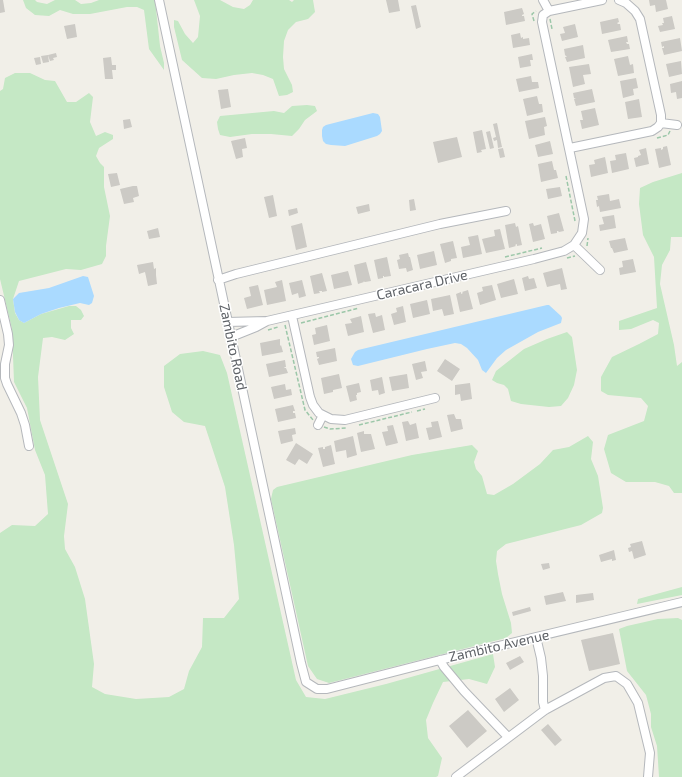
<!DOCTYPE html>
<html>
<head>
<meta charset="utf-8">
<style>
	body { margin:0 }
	canvas { display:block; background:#f1efe8 }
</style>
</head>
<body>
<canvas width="682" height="777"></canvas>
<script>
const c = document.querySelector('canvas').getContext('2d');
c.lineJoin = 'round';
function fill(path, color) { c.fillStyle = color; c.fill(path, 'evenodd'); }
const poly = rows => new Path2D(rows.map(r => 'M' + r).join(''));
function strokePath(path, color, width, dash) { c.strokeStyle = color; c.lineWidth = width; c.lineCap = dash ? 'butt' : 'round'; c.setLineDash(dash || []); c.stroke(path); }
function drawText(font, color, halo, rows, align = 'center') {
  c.font = font + ' "Exo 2",sans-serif'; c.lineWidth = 3; c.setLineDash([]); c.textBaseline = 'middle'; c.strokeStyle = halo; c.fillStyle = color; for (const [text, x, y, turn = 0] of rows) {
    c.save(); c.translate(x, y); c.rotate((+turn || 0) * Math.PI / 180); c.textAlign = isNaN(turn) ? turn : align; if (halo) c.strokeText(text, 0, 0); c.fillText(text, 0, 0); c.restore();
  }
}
fill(poly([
	[23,0,35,0,37,2,47,4,55,0,75,0,81,4,91,3,99,0,155,0,160,46,164,63,164,70,149,49,144,10,137,7,127,7,90,14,73,14,60,10,49,16,35,15,26,8],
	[194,0,220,0,233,7,244,9,250,5,253,0,289,0,292,2,294,0,313,0,315,12,308,19,296,22,288,30,284,41,283,57,284,69,292,85,293,92,287,95,279,96,273,79,263,75,252,73,234,75,216,79,202,78,182,60,174,27,174,20,178,21,185,34,193,43,198,37,200,16],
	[15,73,30,73,45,80,55,81,67,102,76,102,89,93,93,97,90,122,96,136,105,132,113,135,113,139,99,148,96,156,100,163,104,167,104,187,110,216,106,246,106,256,102,264,81,270,66,269,19,281,13,299,15,313,19,320,24,323,41,314,69,306,76,306,81,310,84,316,81,320,71,320,71,328,74,334,65,340,52,337,43,338,38,377,40,420,68,504,64,536,65,549,75,567,85,599,94,664,92,687,105,694,136,699,169,697,184,689,189,671,202,647,203,618,224,618,239,599,234,545,225,487,205,426,184,422,172,412,164,387,164,366,180,354,203,351,220,355,227,373,296,680,306,697,325,699,386,684,493,654,495,667,487,684,469,679,443,682,433,703,426,720,428,738,442,758,438,776,436,777,0,777,0,533,12,525,35,526,48,514,45,475,35,450,27,408,14,382,12,329,0,279,0,91,3,89,5,78],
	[307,105,315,106,317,111,305,120,299,129,292,136,271,134,252,134,230,137,220,135,218,129,217,122,220,116,274,111,284,113,292,106],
	[682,173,682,237,671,237,670,250,662,265,660,284,674,345,677,366,682,362,682,493,674,493,669,486,655,482,626,482,611,473,604,449,608,435,644,421,648,406,641,398,608,395,601,391,601,377,612,357,639,344,658,334,659,323,653,320,631,329,619,330,619,321,657,308,654,257,643,235,639,204,640,188,653,182],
	[567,332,572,337,577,370,574,385,568,398,561,406,549,407,521,404,511,401,508,389,504,385,497,383,492,380,496,371,524,349,547,339],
	[588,436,593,442,591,459,598,476,603,508,602,513,581,525,506,544,497,551,496,561,498,574,502,594,511,623,512,633,506,638,329,683,317,679,308,666,271,499,273,490,277,487,412,455,472,445,478,451,474,462,476,469,482,476,487,494,494,495,513,484,540,464,553,450,569,447],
	[682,587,682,595,637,604,638,599],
	[678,618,682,620,682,777,659,777,657,746,651,727,651,714,646,695,627,671,619,629,627,626,658,619]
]), '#c5e8c5');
fill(poly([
	[373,113,378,114,380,117,382,131,380,134,377,136,345,146,331,145,326,144,323,141,322,136,322,130,323,127,326,125],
	[83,276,88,277,94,296,92,303,89,305,80,303,59,308,41,314,24,323,19,320,15,312,13,299,19,293,49,288],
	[547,305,549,305,561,316,562,318,561,323,538,332,506,350,497,358,486,373,482,370,478,360,467,348,461,344,455,343,427,349,358,366,353,365,351,359,355,352,358,350]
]), '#aadaff');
fill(poly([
	[0,0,3,0,5,12,0,13],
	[386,0,398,0,400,11,389,13],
	[649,0,666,0,668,9,656,12,655,5,650,6],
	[416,5,421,27,416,29,411,6],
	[522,8,524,14,522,15,522,16,524,16,525,21,506,25,504,12],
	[672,16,675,29,660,32,658,26,663,25,662,23,664,23,663,18],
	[618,18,619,22,617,23,618,24,620,24,621,30,602,34,600,22],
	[75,24,77,37,67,39,64,26],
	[575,24,578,37,562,41,560,34,565,33,563,27],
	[520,33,521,38,523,37,523,39,529,38,530,45,513,48,511,35],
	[627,36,628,42,626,42,627,44,629,44,630,49,611,52,608,40],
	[680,38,682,51,664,55,662,48,664,48,664,46,662,47,661,42],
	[583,45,585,58,567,62,565,57,567,57,565,55,564,49],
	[56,53,57,57,53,58,54,60,50,61,48,55],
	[532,54,533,60,530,60,531,66,520,68,518,57],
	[48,55,49,62,43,63,41,56],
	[628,56,630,65,633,64,634,73,618,76,614,59],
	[40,57,41,64,36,65,34,58],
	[111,57,112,65,116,65,116,70,112,70,113,79,105,79,103,58],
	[681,61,682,74,669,77,666,64],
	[589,64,591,74,583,75,585,84,573,87,569,67],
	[531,76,532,82,538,82,539,88,519,92,516,79],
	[636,78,638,88,633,89,634,95,623,98,620,81],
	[682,81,682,98,677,99,676,92,671,93,670,84],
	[228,89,231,107,221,109,218,90],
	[592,89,595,102,576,106,574,99,576,99,574,98,573,93],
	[537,96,539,104,542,104,543,112,527,116,523,99],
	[639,99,642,117,628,119,625,102],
	[595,108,599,125,582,129,580,120,583,120,581,111],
	[545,117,547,126,544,127,545,135,529,139,525,121],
	[130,119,132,127,124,129,123,120],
	[497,123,502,147,498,148,497,140,494,141,493,138,496,137,493,124],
	[482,130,486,149,481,150,482,152,477,153,473,132],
	[490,131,494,148,490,149,486,132],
	[457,137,462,157,438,163,433,142],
	[245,138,247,148,242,149,243,157,236,159,231,141],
	[550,141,553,154,538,157,535,145],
	[667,146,671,165,659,168,655,149,661,148,661,150,663,149,663,147],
	[503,148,505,157,500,158,498,149],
	[646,148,649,164,636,167,634,158,638,157,638,156,641,155,639,150],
	[626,153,629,169,612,173,610,161,616,160,615,155],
	[605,157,608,173,591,177,589,165,595,164,594,160],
	[552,161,554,170,556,170,558,178,541,182,538,164],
	[117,173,120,185,111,187,108,174],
	[133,186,137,186,139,196,133,198,134,202,124,204,120,189],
	[560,187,562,196,548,199,546,189],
	[609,194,610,201,619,199,621,208,600,212,599,206,597,207,596,200,598,200,597,196],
	[273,195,277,216,269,218,264,197],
	[414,199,416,210,410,211,409,200],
	[369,204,370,211,358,214,356,207],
	[297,208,298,213,289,216,288,210],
	[559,213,564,231,559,232,558,231,557,231,557,233,551,234,547,216],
	[614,215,616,228,600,231,599,225,604,224,602,217],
	[302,223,307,247,296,250,291,226],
	[515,223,516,227,518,226,522,245,517,246,517,244,515,245,516,246,509,248,505,225],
	[533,223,534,226,541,224,545,239,533,242,529,224],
	[158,228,160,237,149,239,147,231],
	[500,229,505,249,486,253,482,239,495,236,494,230],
	[478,235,482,254,463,258,461,247,470,245,468,237],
	[625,238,628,250,614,253,612,248,611,248,609,241],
	[453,241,457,258,451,259,451,261,445,263,440,244],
	[434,251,437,265,420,269,417,255],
	[408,253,409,257,410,257,413,270,407,272,406,268,399,269,397,260,400,259,399,255],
	[387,257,391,276,384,277,384,276,383,276,383,278,378,279,374,260],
	[633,259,636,272,620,275,619,268,623,267,622,261],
	[153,262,154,269,156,268,156,275,157,284,148,286,145,272,139,274,137,265],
	[366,262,371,281,365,282,363,281,364,282,358,284,354,265],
	[562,268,567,289,561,290,560,284,547,287,543,273],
	[348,271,352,285,334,289,331,275],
	[322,273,327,291,322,292,322,291,319,291,320,293,314,294,310,276],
	[528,276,529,279,534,278,537,288,525,291,522,278],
	[514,279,518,294,501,298,497,284],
	[282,280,286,301,267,305,264,290,277,287,275,282],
	[302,280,306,296,299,298,298,293,292,295,289,283],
	[258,285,263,305,247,309,244,298,251,296,249,287],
	[492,285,496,300,480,305,477,293,483,291,482,287],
	[468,290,473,309,460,312,456,294,461,292,461,294,463,293,462,292],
	[450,295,454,314,444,316,442,309,433,311,431,299],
	[427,300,430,314,413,318,410,304],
	[403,306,406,322,394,325,391,314,397,312,396,308],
	[375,313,376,317,382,315,385,330,373,333,368,314],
	[361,316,364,332,348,336,345,324,352,323,350,319],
	[327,325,330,341,314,345,312,335,316,334,315,328],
	[280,339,280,346,281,345,283,352,262,356,260,343],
	[335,348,337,361,319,365,317,359,319,358,319,357,317,357,316,352],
	[445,359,460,369,452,381,437,371],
	[285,360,286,367,284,367,285,368,286,368,288,373,269,377,266,364],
	[425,361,427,371,421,372,423,378,416,380,412,364],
	[339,374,342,388,333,390,333,392,324,394,321,378],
	[407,374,409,388,392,391,389,377],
	[382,377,385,393,379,395,378,390,372,391,370,380],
	[359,383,361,392,357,393,357,395,356,395,357,400,350,402,346,386],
	[470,383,472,399,461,401,460,394,455,395,455,385],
	[285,384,286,390,291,389,292,395,274,399,271,387],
	[293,405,295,411,293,411,293,413,295,413,296,418,278,422,275,409],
	[454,414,456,419,461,419,463,429,451,432,447,415],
	[408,421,410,425,416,423,419,438,406,441,402,422],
	[438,421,442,437,429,440,426,428,432,427,431,422],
	[393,425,398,443,386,446,382,432,388,431,387,426],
	[295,428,296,434,292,435,293,441,281,444,278,431],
	[364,431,364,434,371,434,375,449,361,452,357,433],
	[353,436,357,455,347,458,346,450,336,452,334,441],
	[296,443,313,454,307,464,299,459,295,465,286,460],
	[331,445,335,464,323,467,318,448,323,447,323,449,325,449,325,447],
	[642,541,646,555,634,559,632,551,629,552,628,548,631,547,630,544],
	[614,550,616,560,612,561,612,559,601,562,599,555],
	[549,563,550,568,543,570,541,564],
	[563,592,566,601,546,605,544,596],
	[593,593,594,600,576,603,576,595],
	[530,607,531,611,513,616,512,612],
	[613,633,620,664,589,671,581,640],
	[520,656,524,662,510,670,506,663],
	[510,688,519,700,504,712,495,699],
	[468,710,487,731,467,748,449,726],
	[548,724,562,740,555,746,541,730]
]), '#cccac5');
const minor = poly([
	[159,0,301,663,306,682,317,689,327,689,440,660,682,602],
	[549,11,602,0],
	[661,123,677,125],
	[570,148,652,131,658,127,661,123,661,115,640,19,635,11,626,3,619,0],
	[574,245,600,270],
	[218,280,236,274,440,224,506,211],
	[0,300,8,334,9,345,5,364,5,378,7,384,21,413,25,425,29,446],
	[292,316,310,397,313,405,319,413,331,419,345,420,435,398],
	[227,322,267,321],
	[231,337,256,327,267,321,534,259,564,251,574,245,582,233,584,219,542,22,543,15,549,11,543,0],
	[318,425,323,415],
	[536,637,541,658,543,676,543,702,545,710],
	[440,660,444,667,464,691,508,737],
	[456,777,545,710,604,678,616,676,627,684,638,703,650,753,648,777]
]);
strokePath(minor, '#b5b8bc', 10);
strokePath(poly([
	[550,19,552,29],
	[534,21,532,14,536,11],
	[657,138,668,135,670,131],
	[566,176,575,221],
	[587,246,588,238],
	[505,257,542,248],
	[567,258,575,256],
	[301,323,359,308],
	[285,325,305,410,313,420],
	[268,330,278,327],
	[417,411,425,409],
	[359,425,412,412],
	[324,427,330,429,346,428]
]), '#9cc7a9', 1.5, [4, 2]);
strokePath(minor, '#fff', 8);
drawText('14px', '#5f6368', '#fff', [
	["Caracara Drive",422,285,-13],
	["Zambito Road",233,347,78],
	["Zambito Avenue",499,646,-13]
]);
</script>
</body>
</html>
